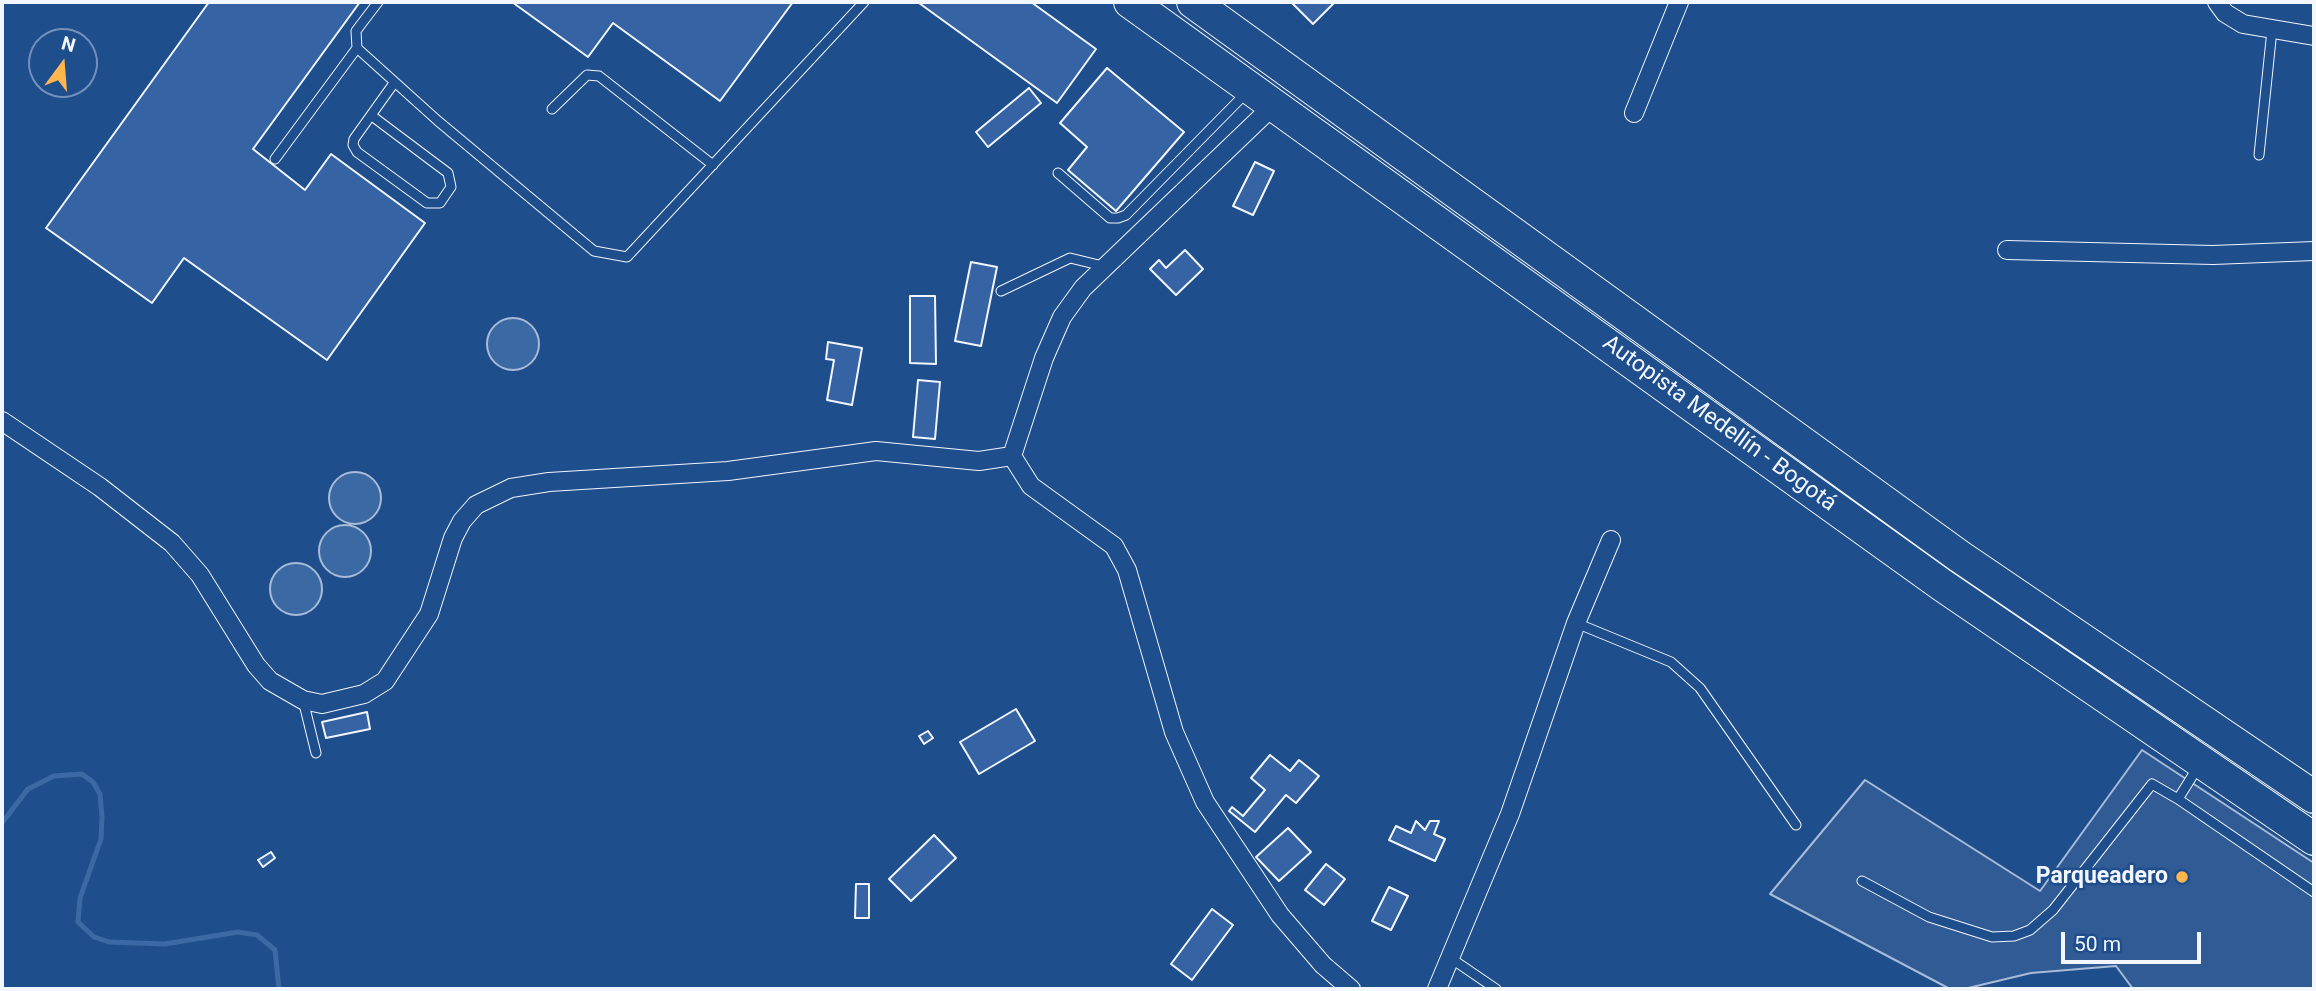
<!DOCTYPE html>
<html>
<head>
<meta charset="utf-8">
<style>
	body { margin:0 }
	#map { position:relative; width:2316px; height:991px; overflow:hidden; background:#1f4e8c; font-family:Roboto,sans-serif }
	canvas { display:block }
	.frame { position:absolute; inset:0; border:4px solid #f2f6ff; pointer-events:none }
	.north { position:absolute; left:28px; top:28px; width:70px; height:70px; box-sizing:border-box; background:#1f4e8c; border:2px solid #7391ba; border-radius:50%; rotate:16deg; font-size:19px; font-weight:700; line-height:28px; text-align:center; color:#f2f6ff }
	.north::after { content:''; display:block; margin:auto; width:24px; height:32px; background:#ffb74d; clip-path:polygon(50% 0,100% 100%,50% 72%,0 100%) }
	.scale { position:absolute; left:2061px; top:932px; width:140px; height:32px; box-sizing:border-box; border:4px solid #f2f6ff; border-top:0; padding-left:9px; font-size:21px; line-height:24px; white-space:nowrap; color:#f2f6ff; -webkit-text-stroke:5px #1f4e8c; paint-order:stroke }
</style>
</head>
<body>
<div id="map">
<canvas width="2316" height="991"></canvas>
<div class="frame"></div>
<div class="north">N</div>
<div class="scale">50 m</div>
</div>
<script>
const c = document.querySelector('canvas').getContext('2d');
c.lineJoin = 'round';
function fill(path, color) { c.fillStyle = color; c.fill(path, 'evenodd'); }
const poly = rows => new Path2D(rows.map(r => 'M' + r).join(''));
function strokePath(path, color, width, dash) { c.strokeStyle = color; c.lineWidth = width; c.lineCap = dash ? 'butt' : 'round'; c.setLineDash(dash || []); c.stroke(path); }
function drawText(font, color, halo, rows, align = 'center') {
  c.font = font + ' Roboto,sans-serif'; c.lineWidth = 5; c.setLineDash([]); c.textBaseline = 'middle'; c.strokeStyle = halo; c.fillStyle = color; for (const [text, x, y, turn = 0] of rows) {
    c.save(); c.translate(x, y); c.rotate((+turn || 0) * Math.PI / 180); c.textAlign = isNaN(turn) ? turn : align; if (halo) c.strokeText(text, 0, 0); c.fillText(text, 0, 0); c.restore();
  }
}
const parking = poly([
	[2142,750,2314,863,2314,989,2133,989,2116,966,2031,973,1964,989,1950,989,1770,894,1865,780,2040,891,2142,750]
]);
fill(parking, '#305b95');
strokePath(parking, '#a8bbd7', 2);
const water = poly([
	'487 344a26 26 0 1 1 52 0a26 26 0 1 1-52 0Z',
	'329 498a26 26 0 1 1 52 0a26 26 0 1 1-52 0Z',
	'319 551a26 26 0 1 1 52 0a26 26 0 1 1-52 0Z',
	'270 589a26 26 0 1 1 52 0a26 26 0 1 1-52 0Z'
]);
fill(water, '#3b69a3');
strokePath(water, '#a8bbd7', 2);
strokePath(poly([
	[2,823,28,789,54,776,82,774,93,782,100,794,102,817,101,839,80,898,78,922,94,937,109,942,165,944,238,932,257,935,275,950,279,989]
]), '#3b69a3', 5);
const building = poly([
	[209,2,360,2,253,149,305,190,331,154,425,223,327,360,184,258,152,303,46,228,209,2],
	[512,2,793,2,720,101,613,23,588,57,512,2],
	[1031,2,1096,49,1057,103,919,3,1031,2],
	[1291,2,1335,2,1313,24,1291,2],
	[1107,68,1184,132,1116,211,1068,170,1087,147,1060,123,1107,68],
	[1029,88,1041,103,988,147,976,132,1029,88],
	[1255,162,1274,171,1253,215,1233,206,1255,162],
	[1185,250,1203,269,1176,295,1150,269,1159,260,1166,268,1185,250],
	[971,262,997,267,981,346,955,341,971,262],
	[910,296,935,296,936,364,910,363,910,296],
	[828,342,862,348,852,405,827,400,834,360,826,359,828,342],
	[918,380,940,382,935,439,913,437,918,380],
	[1016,709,1035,741,979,774,960,742,1016,709],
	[367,712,370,729,326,738,322,722,367,712],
	[928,731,933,738,924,744,919,736,928,731],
	[1270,755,1290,771,1299,760,1319,776,1296,803,1286,795,1255,832,1229,811,1232,807,1243,816,1265,790,1251,778,1270,755],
	[1416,821,1425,830,1430,821,1439,821,1434,834,1445,839,1435,861,1389,840,1396,826,1411,833,1416,821],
	[1288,828,1311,852,1279,881,1256,857,1288,828],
	[934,835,956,858,911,901,889,879,934,835],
	[271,852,275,858,263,867,258,860,271,852],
	[1326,864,1345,879,1324,905,1305,890,1326,864],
	[856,884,869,884,869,918,855,918,856,884],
	[1389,887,1408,896,1391,930,1372,921,1389,887],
	[1212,909,1233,925,1192,980,1171,964,1212,909]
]);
fill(building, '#3563a3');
strokePath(building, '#f2f6ff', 2);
const lane = poly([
	[378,2,356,31,357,48,438,121,594,251,627,257,864,2],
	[552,109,587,75,599,76,713,165],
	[372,116,448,173,451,187,440,203,427,203,357,152,353,145,354,139,394,83],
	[2259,155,2272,30],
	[275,159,357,48],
	[1058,173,1110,218,1118,218,1126,215,1247,92],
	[1001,291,1070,258,1103,266],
	[1576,623,1671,662,1700,688,1796,825],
	[303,700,316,753],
	[2198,767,2178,799,2314,892],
	[1862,881,1929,917,1992,937,2014,936,2030,930,2053,910,2152,784,2178,799],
	[1452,959,1496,989]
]);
const street = poly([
	[2217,2,2225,13,2243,24,2314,36],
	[1273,106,1083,288,1062,317,1044,358,1012,456,1031,486,1114,546,1127,570,1174,732,1205,802,1280,915,1323,965,1351,989],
	[1634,113,1679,2],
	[2007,250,2213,255,2314,251],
	[2,421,100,487,172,543,200,575,256,665,270,681,303,700,322,704,364,694,385,681,429,614,453,538,462,521,476,505,511,488,549,482,728,471,876,451,979,461,1012,456],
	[1437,989,1510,814,1576,623,1611,540]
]);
const highway = poly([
	[1130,2,1942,585,2314,839],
	[1193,2,1959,556,2314,797]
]);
strokePath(lane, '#f2f6ff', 11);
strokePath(street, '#f2f6ff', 20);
strokePath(highway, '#f2f6ff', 34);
strokePath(lane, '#1f4e8c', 9);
strokePath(street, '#1f4e8c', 18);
strokePath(highway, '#1f4e8c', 32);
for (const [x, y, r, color] of [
	[2182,877,7,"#ffb74d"]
]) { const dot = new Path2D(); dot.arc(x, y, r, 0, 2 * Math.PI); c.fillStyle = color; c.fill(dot); strokePath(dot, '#1f4e8c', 2.5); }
drawText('23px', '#f2f6ff', '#1f4e8c', [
	["Autopista Medellín - Bogotá",1719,424,36]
]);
drawText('bold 23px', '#f2f6ff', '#1f4e8c', [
	["Parqueadero",2168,877]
], 'right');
</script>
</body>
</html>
